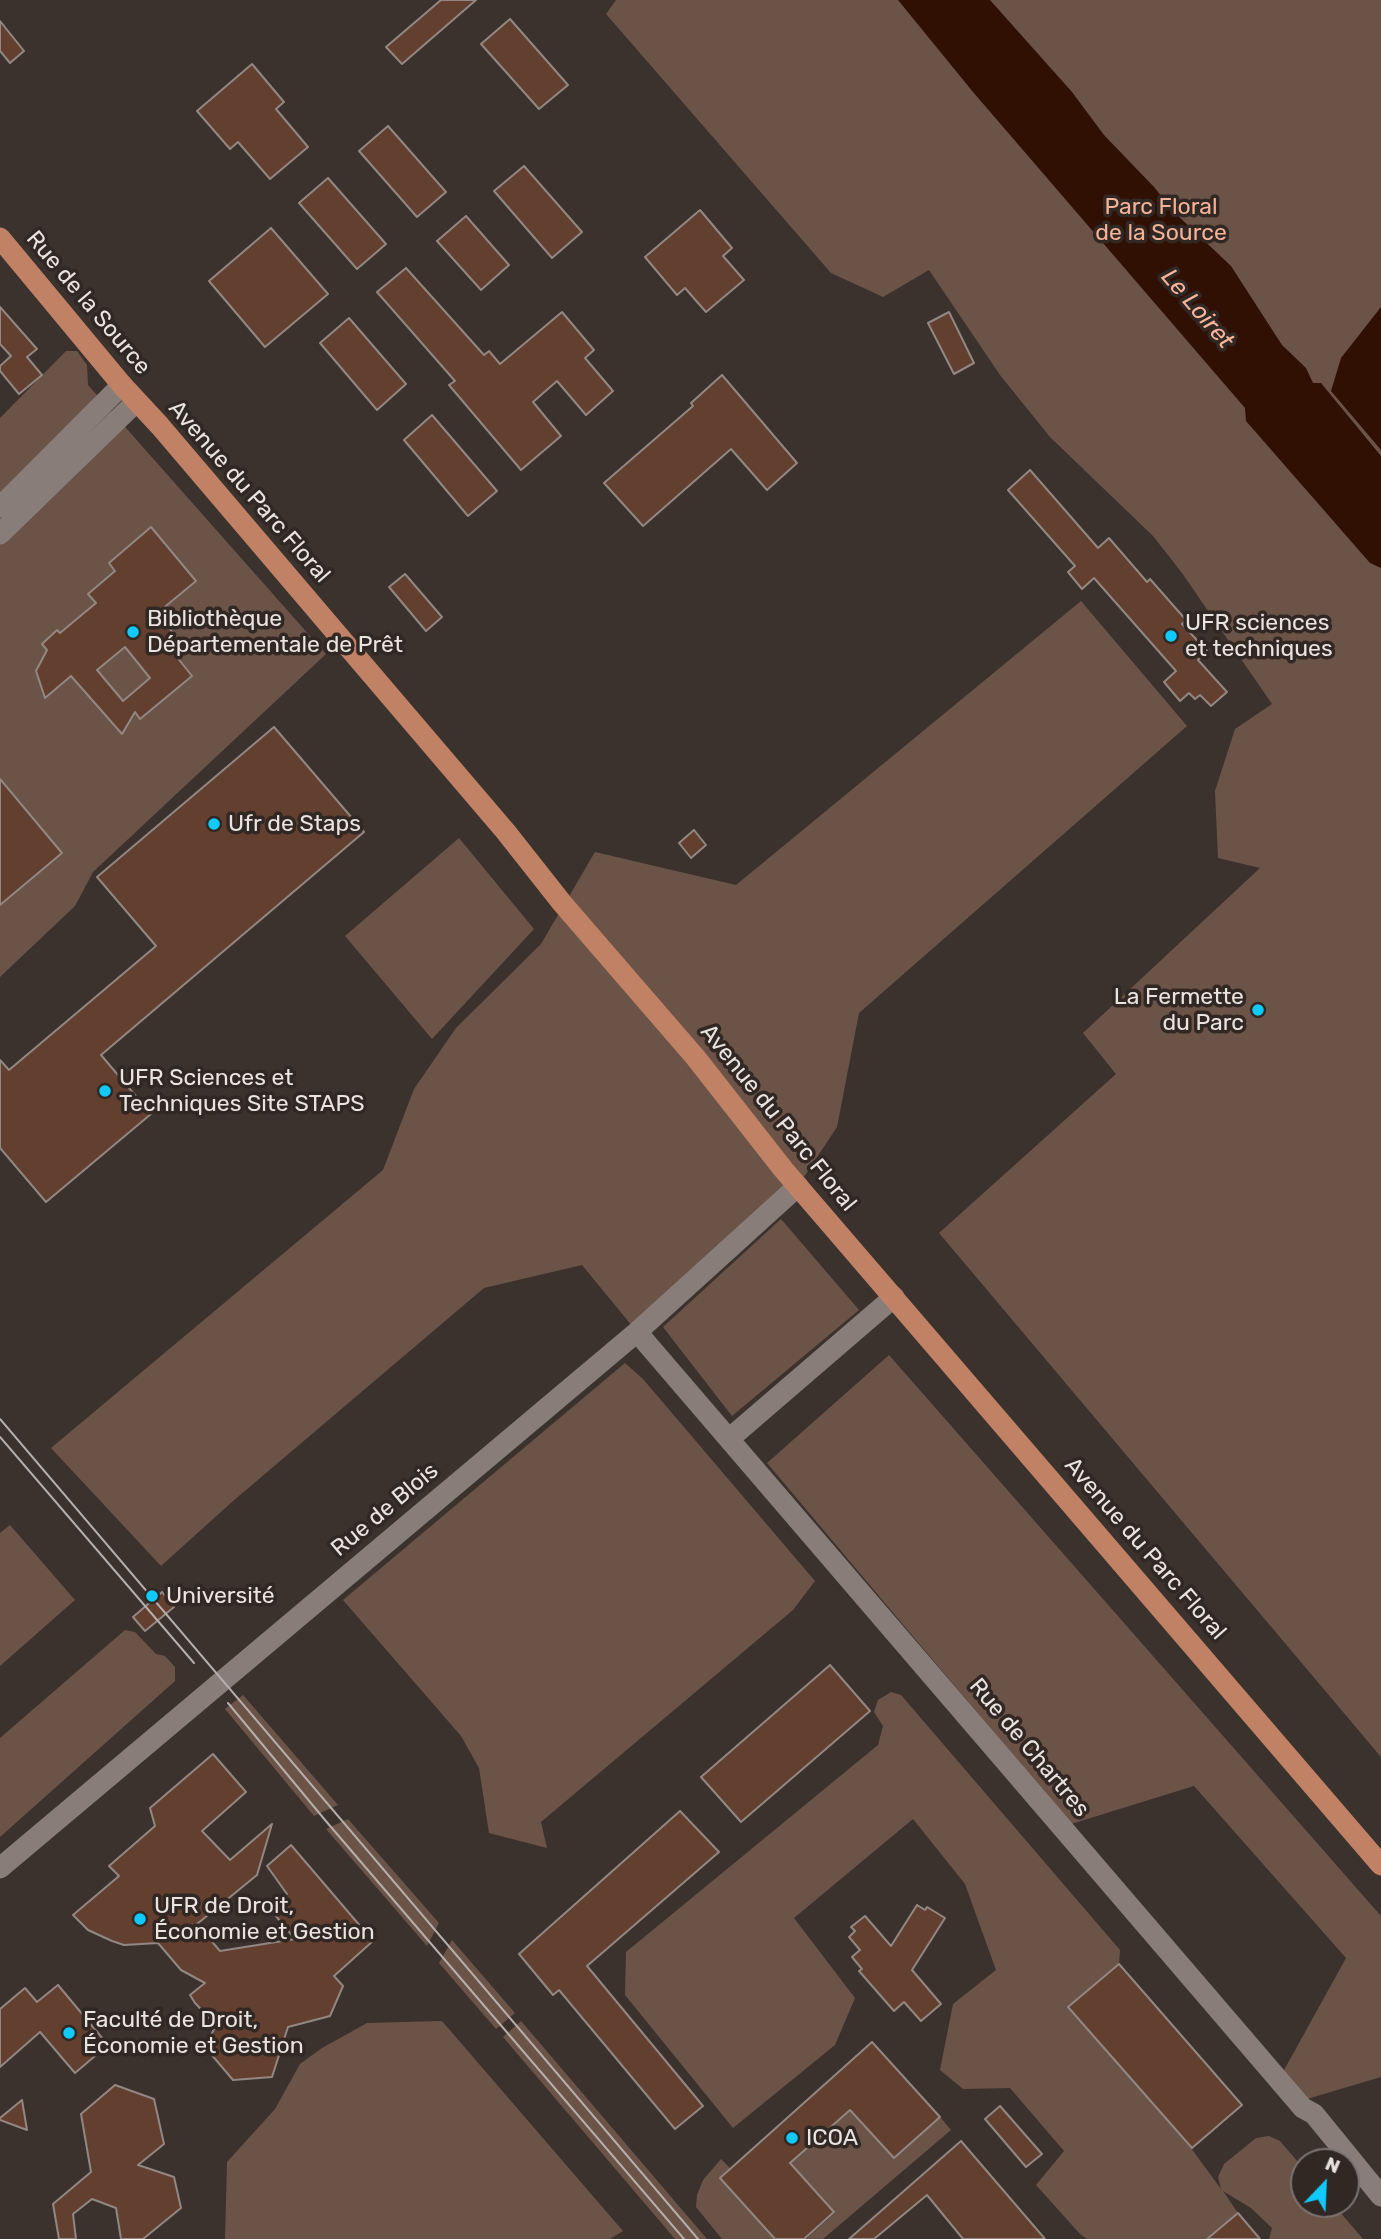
<!DOCTYPE html>
<html>
<head>
<meta charset="utf-8">
<style>
	body { margin:0 }
	#map { position:relative; width:1381px; height:2239px; overflow:hidden; background:#3b322e; font-family:Rubik,sans-serif }
	canvas { display:block }
	.north { position:absolute; left:1290px; top:2148px; width:70px; height:70px; box-sizing:border-box; background:#312824; border:2px solid #7b7370; border-radius:50%; rotate:23deg; font-size:19px; font-weight:700; line-height:28px; text-align:center; color:#eae4e1 }
	.north::after { content:''; display:block; margin:auto; width:24px; height:32px; background:#0fcafa; clip-path:polygon(50% 0,100% 100%,50% 72%,0 100%) }
</style>
</head>
<body>
<div id="map">
<canvas width="1381" height="2239"></canvas>
<div class="north">N</div>
</div>
<script>
const c = document.querySelector('canvas').getContext('2d');
c.lineJoin = 'round';
function fill(path, color) { c.fillStyle = color; c.fill(path, 'evenodd'); }
const poly = rows => new Path2D(rows.map(r => 'M' + r).join(''));
function strokePath(path, color, width, dash) { c.strokeStyle = color; c.lineWidth = width; c.lineCap = dash ? 'butt' : 'round'; c.setLineDash(dash || []); c.stroke(path); }
function drawText(font, color, halo, rows, align = 'center') {
  c.font = font + ' Rubik,sans-serif'; c.lineWidth = 7; c.setLineDash([]); c.textBaseline = 'middle'; c.strokeStyle = halo; c.fillStyle = color; for (const [text, x, y, turn = 0] of rows) {
    c.save(); c.translate(x, y); c.rotate((+turn || 0) * Math.PI / 180); c.textAlign = isNaN(turn) ? turn : align; if (halo) c.strokeText(text, 0, 0); c.fillText(text, 0, 0); c.restore();
  }
}
fill(poly([
	[616,0,1381,0,1381,1757,939,1233,1116,1074,1083,1033,1260,868,1218,858,1215,791,1235,729,1272,704,1182,573,1153,536,1050,437,1000,375,929,270,883,297,831,273,606,14],
	[66,351,77,351,87,365,88,385,326,654,93,872,75,906,0,977,0,418],
	[1081,601,1187,726,859,1013,837,1127,798,1186,637,1332,582,1265,484,1288,233,1501,161,1566,51,1448,383,1170,414,1089,456,1028,541,944,595,852,736,885],
	[459,838,534,929,432,1039,345,936],
	[781,1219,859,1310,732,1416,663,1327],
	[889,1355,1381,1916,1381,2077,1307,2099,1283,2072,1346,1958,1194,1786,1071,1824,767,1463],
	[625,1363,643,1379,815,1581,793,1610,541,1822,547,1848,489,1833,479,1768,461,1736,343,1600],
	[10,1525,75,1600,0,1666,0,1533],
	[125,1630,135,1632,156,1654,165,1656,175,1667,175,1681,0,1837,0,1738],
	[891,1692,901,1695,1120,1950,1119,1964,1069,2008,1191,2148,1221,2189,1218,2177,1224,2164,1256,2138,1269,2136,1280,2141,1304,2169,1304,2204,1333,2204,1363,2239,1269,2239,1272,2228,1251,2208,1223,2191,1238,2213,1207,2239,1087,2239,1080,2234,1036,2185,1064,2151,1010,2088,963,2089,940,2070,953,2004,996,1970,965,1884,913,1819,794,1918,855,1998,835,2045,733,2128,625,1995,626,1952,878,1745,883,1726,874,1712,878,1700],
	[243,1695,338,1805,314,1816,225,1709],
	[348,1819,439,1923,427,1946,326,1829],
	[452,1940,515,2013,496,2029,439,1963],
	[442,2021,623,2231,610,2239,225,2239,227,2162,275,2109,300,2064,322,2048,367,2023],
	[521,2021,707,2239,675,2239,503,2037],
	[850,2110,894,2158,940,2117,951,2130,823,2239,806,2239,835,2213,790,2163],
	[721,2159,731,2169,721,2179,775,2239,722,2239,696,2207,697,2195,703,2180]
]), '#6c5348');
fill(poly([
	[898,0,990,0,1072,92,1104,135,1154,187,1175,213,1231,266,1282,345,1306,368,1313,383,1321,383,1381,456,1381,568,1370,563,1246,421,1245,408,973,92],
	[1381,307,1381,450,1331,391,1341,358]
]), '#2f1003');
const building = poly([
	[441,0,476,0,402,64,386,47,441,0],
	[510,19,568,85,539,109,481,44,510,19],
	[0,21,24,51,10,63,0,51,0,21],
	[252,64,284,102,276,109,308,147,270,179,238,142,230,149,197,111,252,64],
	[388,126,446,192,417,217,359,151,388,126],
	[524,166,582,232,552,258,494,191,524,166],
	[328,178,386,244,357,269,299,203,328,178],
	[700,210,732,248,723,256,744,280,706,312,685,288,677,295,645,257,700,210],
	[466,216,509,265,481,290,437,241,466,216],
	[271,228,328,294,265,347,209,281,271,228],
	[406,268,484,355,489,351,500,364,562,312,594,350,585,358,613,391,586,415,557,381,533,402,561,436,521,470,449,385,455,381,377,292,406,268],
	[0,307,37,349,27,357,42,375,19,394,0,371,0,366,11,356,0,344,0,307],
	[949,312,974,363,954,374,928,323,949,312],
	[349,318,406,384,377,410,320,343,349,318],
	[722,375,797,463,767,490,731,449,643,526,604,483,693,406,691,403,722,375],
	[432,415,497,491,468,516,404,440,432,415],
	[1030,470,1098,548,1109,538,1147,582,1150,579,1186,620,1182,624,1207,651,1198,660,1227,692,1211,706,1200,695,1195,699,1189,693,1180,701,1164,682,1176,671,1094,578,1082,589,1068,572,1075,566,1008,490,1030,470],
	[151,527,196,581,161,610,169,620,165,623,185,648,176,656,192,676,140,719,135,712,122,734,71,676,45,698,36,671,47,650,42,644,57,630,60,633,96,603,88,594,115,571,109,563,151,527],
	[125,647,150,678,123,701,97,670,125,647],
	[405,574,442,617,426,631,389,587,405,574],
	[274,727,364,832,101,1055,151,1114,46,1202,0,1148,0,1060,9,1070,156,946,97,877,274,727],
	[0,779,62,853,0,905,0,779],
	[694,830,706,845,691,858,679,843,694,830],
	[162,1592,174,1607,145,1631,133,1617,162,1592],
	[830,1665,870,1711,741,1822,701,1777,830,1665],
	[213,1754,246,1792,202,1831,230,1860,272,1824,257,1875,197,1924,220,1951,295,1939,270,1909,287,1894,267,1866,291,1845,373,1941,334,1976,343,1986,330,2016,288,2027,272,2077,233,2080,205,2047,216,2025,195,2003,190,1995,205,1983,181,1970,158,1943,124,1945,112,1941,88,1930,73,1915,119,1876,109,1866,155,1826,150,1808,213,1754],
	[680,1811,719,1852,587,1966,703,2106,675,2129,559,1990,553,1995,519,1954,680,1811],
	[917,1905,925,1910,927,1907,945,1918,912,1970,941,2004,921,2021,904,2002,894,2011,859,1971,862,1969,852,1957,860,1950,849,1937,855,1931,851,1927,865,1916,891,1946,917,1905],
	[1119,1964,1242,2105,1192,2148,1068,2007,1119,1964],
	[58,1985,108,2045,75,2073,40,2032,0,2067,0,2009,25,1988,37,2002,58,1985],
	[872,2042,940,2117,894,2158,850,2110,790,2163,834,2212,804,2239,775,2239,720,2178,872,2042],
	[115,2085,154,2099,164,2144,138,2165,174,2177,181,2208,143,2239,121,2239,116,2208,92,2199,73,2214,76,2239,59,2239,53,2204,91,2172,81,2114,115,2085],
	[22,2100,27,2130,0,2120,0,2118,22,2100],
	[1000,2106,1042,2154,1026,2167,985,2119,1000,2106],
	[961,2141,1045,2239,963,2239,927,2195,874,2239,849,2239,961,2141],
	[1238,2213,1260,2239,1207,2239,1238,2213]
]);
fill(building, '#633f30');
strokePath(building, '#928782', 2);
strokePath(poly([
	[0,507,122,385],
	[0,534,136,402],
	[637,1332,1296,2100,1303,2108,1314,2114,1381,2196],
	[729,1439,894,1297],
	[0,1868,637,1332,798,1186]
]), '#887d78', 21);
strokePath(poly([
	[0,238,122,385,160,426,349,648,506,832,562,903,696,1058,783,1169,1381,1865]
]), '#c18165', 21);
strokePath(poly([
	[0,1419,698,2239],
	[0,1437,194,1663],
	[228,1703,325,1820,684,2239]
]), '#b5aeaa', 2);
for (const [x, y, r, color] of [
	[133,632,7,"#0fcafa"],
	[1171,636,7,"#0fcafa"],
	[214,824,7,"#0fcafa"],
	[1258,1010,7,"#0fcafa"],
	[105,1091,7,"#0fcafa"],
	[152,1596,7,"#0fcafa"],
	[140,1919,7,"#0fcafa"],
	[69,2033,7,"#0fcafa"],
	[792,2138,7,"#0fcafa"]
]) { const dot = new Path2D(); dot.arc(x, y, r, 0, 2 * Math.PI); c.fillStyle = color; c.fill(dot); strokePath(dot, '#312824', 2.5); }
drawText('23px', '#f4b297', '#312824', [
	["Parc Floral",1161,207],
	["de la Source",1161,233]
]);
drawText('23px', '#eae4e1', '#312824', [
	["Rue de la Source",88,303,50],
	["Avenue du Parc Floral",249,492,49],
	["Avenue du Parc Floral",778,1118,51],
	["Rue de Blois",385,1510,-40],
	["Avenue du Parc Floral",1145,1549,49],
	["Rue de Chartres",1029,1748,50]
]);
drawText('23px', '#eae4e1', '#312824', [
	["Bibliothèque",147,619],
	["Départementale de Prêt",147,645],
	["UFR sciences",1185,623],
	["et techniques",1185,649],
	["Ufr de Staps",228,824],
	["La Fermette",1244,997,"right"],
	["du Parc",1244,1023,"right"],
	["UFR Sciences et",119,1078],
	["Techniques Site STAPS",119,1104],
	["Université",166,1596],
	["UFR de Droit,",154,1906],
	["Économie et Gestion",154,1932],
	["Faculté de Droit,",83,2020],
	["Économie et Gestion",83,2046],
	["ICOA",806,2138]
], 'left');
drawText('italic 24px', '#f8b59a', '#312824', [
	["Le Loiret",1197,309,49]
]);
</script>
</body>
</html>
